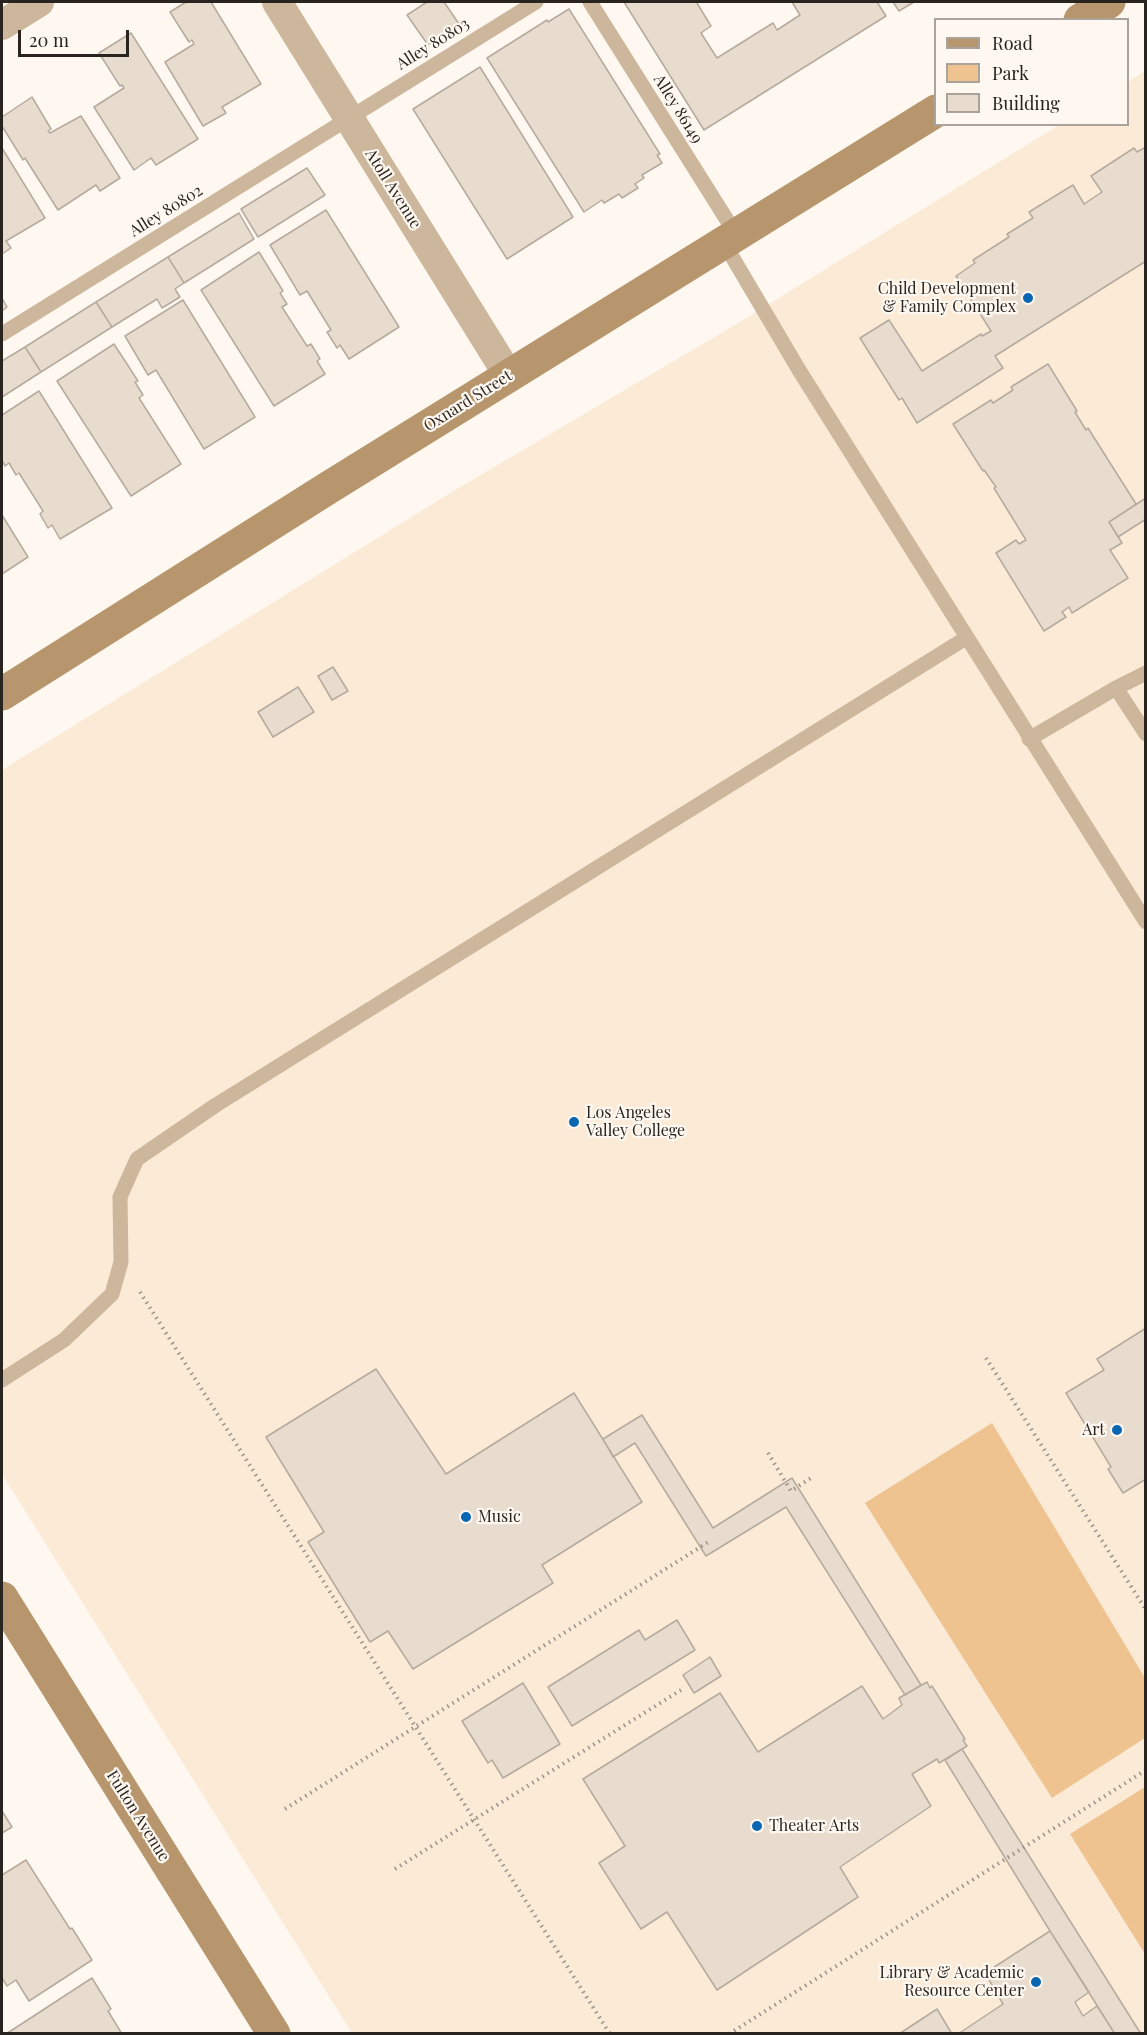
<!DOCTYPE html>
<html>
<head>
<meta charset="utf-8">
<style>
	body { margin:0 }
	#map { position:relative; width:1147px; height:2035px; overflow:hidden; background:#fff8f0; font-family:"Playfair Display",serif }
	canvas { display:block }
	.frame { position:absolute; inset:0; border:3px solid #29241f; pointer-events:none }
	.legend { position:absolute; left:934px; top:18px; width:195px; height:108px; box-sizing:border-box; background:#fff8f0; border:2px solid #a9a39c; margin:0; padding:8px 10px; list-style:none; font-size:18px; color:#29241f }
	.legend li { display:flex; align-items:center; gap:12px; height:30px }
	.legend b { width:30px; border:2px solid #a9a39c }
	.scale { position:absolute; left:18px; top:30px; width:111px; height:27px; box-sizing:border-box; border:3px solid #29241f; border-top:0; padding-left:8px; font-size:18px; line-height:21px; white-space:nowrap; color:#29241f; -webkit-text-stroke:4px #fff8f0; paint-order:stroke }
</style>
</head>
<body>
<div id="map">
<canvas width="1147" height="2035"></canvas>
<div class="frame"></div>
<ul class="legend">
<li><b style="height:8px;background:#b7966e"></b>Road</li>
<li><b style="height:16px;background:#eec390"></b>Park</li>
<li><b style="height:16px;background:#e8dcce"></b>Building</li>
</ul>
<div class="scale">20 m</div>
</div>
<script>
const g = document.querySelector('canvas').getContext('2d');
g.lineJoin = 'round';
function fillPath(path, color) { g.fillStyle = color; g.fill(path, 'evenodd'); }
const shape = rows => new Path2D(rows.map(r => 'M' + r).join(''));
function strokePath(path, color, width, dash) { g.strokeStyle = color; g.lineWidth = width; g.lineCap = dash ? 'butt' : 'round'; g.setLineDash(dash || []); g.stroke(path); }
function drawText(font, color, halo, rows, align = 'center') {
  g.font = font + ' "Playfair Display",serif'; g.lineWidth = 4.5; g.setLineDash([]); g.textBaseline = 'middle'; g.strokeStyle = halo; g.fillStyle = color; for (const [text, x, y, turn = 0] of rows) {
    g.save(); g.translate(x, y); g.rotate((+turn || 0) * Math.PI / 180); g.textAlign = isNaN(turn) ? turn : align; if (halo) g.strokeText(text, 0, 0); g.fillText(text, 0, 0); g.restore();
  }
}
fillPath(shape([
	[1145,71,1145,2033,352,2033,2,1474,2,770,452,492,740,322,1059,125,1128,124,1128,82]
]), '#fbead6');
fillPath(shape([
	[992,1423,1145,1678,1145,1738,1052,1798,865,1503],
	[1145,1787,1145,1954,1070,1834]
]), '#eec390');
const building = shape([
	[186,2,211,2,261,84,222,107,226,113,203,126,165,62,194,44,192,40,189,42,170,12,186,2],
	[427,2,444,2,459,24,428,45,407,15,427,2],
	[624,2,698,2,697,3,711,26,701,33,717,58,773,23,777,30,800,15,792,2,877,2,886,16,704,130,624,2],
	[893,2,914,2,899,11,893,2],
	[569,9,660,154,657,155,662,163,642,175,644,178,635,184,638,188,622,198,619,194,604,203,602,200,584,212,487,58,547,20,548,22,569,9],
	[131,33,198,139,156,165,151,158,134,170,94,107,124,88,122,85,120,86,99,53,131,33],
	[480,67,573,217,507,259,413,109,480,67],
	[32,97,51,129,48,131,50,133,81,116,120,178,100,191,96,185,58,210,25,158,23,160,2,126,2,117,32,97],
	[1146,147,1146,261,995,356,1003,368,917,423,902,398,899,400,860,338,889,320,922,371,981,334,982,336,991,331,956,276,975,263,973,260,1009,237,1007,234,1033,218,1029,212,1073,185,1084,204,1102,192,1091,176,1134,148,1137,152,1146,147],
	[2,148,45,218,6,241,11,248,2,254,2,148],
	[307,168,325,195,258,237,241,209,307,168],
	[326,210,399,327,349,359,340,345,337,348,327,332,331,330,307,291,300,295,270,245,326,210],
	[239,213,254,239,184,283,168,257,239,213],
	[259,252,283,291,280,293,287,304,282,307,307,346,311,344,320,359,317,361,325,374,274,406,201,290,259,252],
	[168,257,184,283,175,289,180,297,162,308,157,299,112,327,96,302,168,257],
	[2,298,7,307,2,311,2,298],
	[183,300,255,417,204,449,156,370,148,375,125,336,183,300],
	[96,302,112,327,41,372,25,347,96,302],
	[114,344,138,381,135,382,143,395,139,398,181,464,131,496,57,381,114,344],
	[25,347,41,372,2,397,2,361,25,347],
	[1048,364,1077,411,1075,412,1086,430,1088,428,1136,504,1109,522,1122,543,1110,550,1128,578,1072,613,1069,607,1062,612,1066,617,1044,631,996,553,1016,540,1019,544,1026,540,994,488,996,487,984,470,983,471,953,424,991,400,993,403,1013,390,1011,387,1048,364],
	[39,391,112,508,60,539,52,525,48,528,40,514,43,511,19,473,16,475,9,463,5,466,2,460,2,415,39,391],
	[1146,498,1146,519,1118,537,1109,522,1146,498],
	[2,515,28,557,2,574,2,515],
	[333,667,348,691,332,700,318,676,333,667],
	[298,687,314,712,273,737,258,712,298,687],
	[1146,1328,1146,1479,1123,1493,1108,1469,1111,1467,1066,1393,1104,1370,1097,1359,1146,1328],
	[376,1369,446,1474,574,1393,642,1502,542,1565,553,1583,413,1669,388,1631,370,1642,308,1542,324,1532,266,1437,376,1369],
	[642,1415,713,1528,792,1478,921,1685,905,1695,786,1507,706,1556,635,1443,613,1457,603,1439,642,1415],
	[677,1620,695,1650,572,1726,548,1687,639,1630,645,1640,677,1620],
	[710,1657,721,1676,694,1693,683,1675,710,1657],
	[927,1682,930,1688,932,1686,965,1739,963,1740,967,1746,939,1763,937,1759,912,1774,931,1806,840,1867,858,1897,717,1990,667,1912,641,1929,599,1863,625,1846,583,1779,720,1693,758,1752,862,1686,883,1719,902,1705,899,1698,927,1682],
	[523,1683,560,1744,503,1778,492,1760,488,1763,462,1721,523,1683],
	[962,1749,1141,2034,1115,2034,1050,1931,945,1760,962,1749],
	[2,1811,12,1827,2,1833,2,1811],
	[26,1860,70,1929,72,1928,92,1960,29,2001,16,1980,7,1986,2,1978,2,1875,26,1860],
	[1050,1931,1089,1992,1075,2002,1083,2016,1097,2006,1115,2034,958,2034,1003,2004,985,1973,1050,1931],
	[92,1978,111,2009,108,2011,122,2034,6,2034,92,1978],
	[937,2009,952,2034,899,2034,937,2009]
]);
fillPath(building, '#e8dcce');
strokePath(building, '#b5aa9d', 1.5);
strokePath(shape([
	[140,1292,610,2034],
	[986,1358,1146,1610],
	[768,1453,791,1491,814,1476],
	[285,1809,710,1541],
	[395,1869,681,1690],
	[729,2034,1146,1770]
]), '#99938c', 4, [1.5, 4.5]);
strokePath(shape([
	[590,2,737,236],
	[724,243,799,370,1146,922],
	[2,334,536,2],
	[1116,688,1146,734],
	[1029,739,1116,688,1146,673],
	[2,1380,64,1340,112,1294,121,1262,120,1197,137,1159,216,1105,966,638]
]), '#cdb79c', 15);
strokePath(shape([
	[277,2,509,376],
	[2,25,39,2]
]), '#cdb79c', 30);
strokePath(shape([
	[1080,20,1109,2],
	[2,694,328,488,936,111],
	[2,1598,274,2034]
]), '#b7966e', 33);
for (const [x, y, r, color] of [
	[1028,298,6,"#0866b3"],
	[574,1122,6,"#0866b3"],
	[1117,1430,6,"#0866b3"],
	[466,1517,6,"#0866b3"],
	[757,1826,6,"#0866b3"],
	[1036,1982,6,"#0866b3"]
]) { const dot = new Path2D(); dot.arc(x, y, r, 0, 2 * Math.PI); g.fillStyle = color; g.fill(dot); strokePath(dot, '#fff8f0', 2); }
drawText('16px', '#29241f', '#fff8f0', [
	["Alley 80803",433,44,-32],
	["Alley 86149",678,109,58],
	["Atoll Avenue",393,189,58],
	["Alley 80802",166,211,-32],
	["Oxnard Street",468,401,-32],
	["Fulton Avenue",138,1816,58]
]);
drawText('16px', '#29241f', '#fff8f0', [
	["Child Development",1016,289],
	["& Family Complex",1016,307],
	["Los Angeles",586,1113,"left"],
	["Valley College",586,1131,"left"],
	["Art",1105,1430],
	["Music",478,1517,"left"],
	["Theater Arts",769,1826,"left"],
	["Library & Academic",1024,1973],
	["Resource Center",1024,1991]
], 'right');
</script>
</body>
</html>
